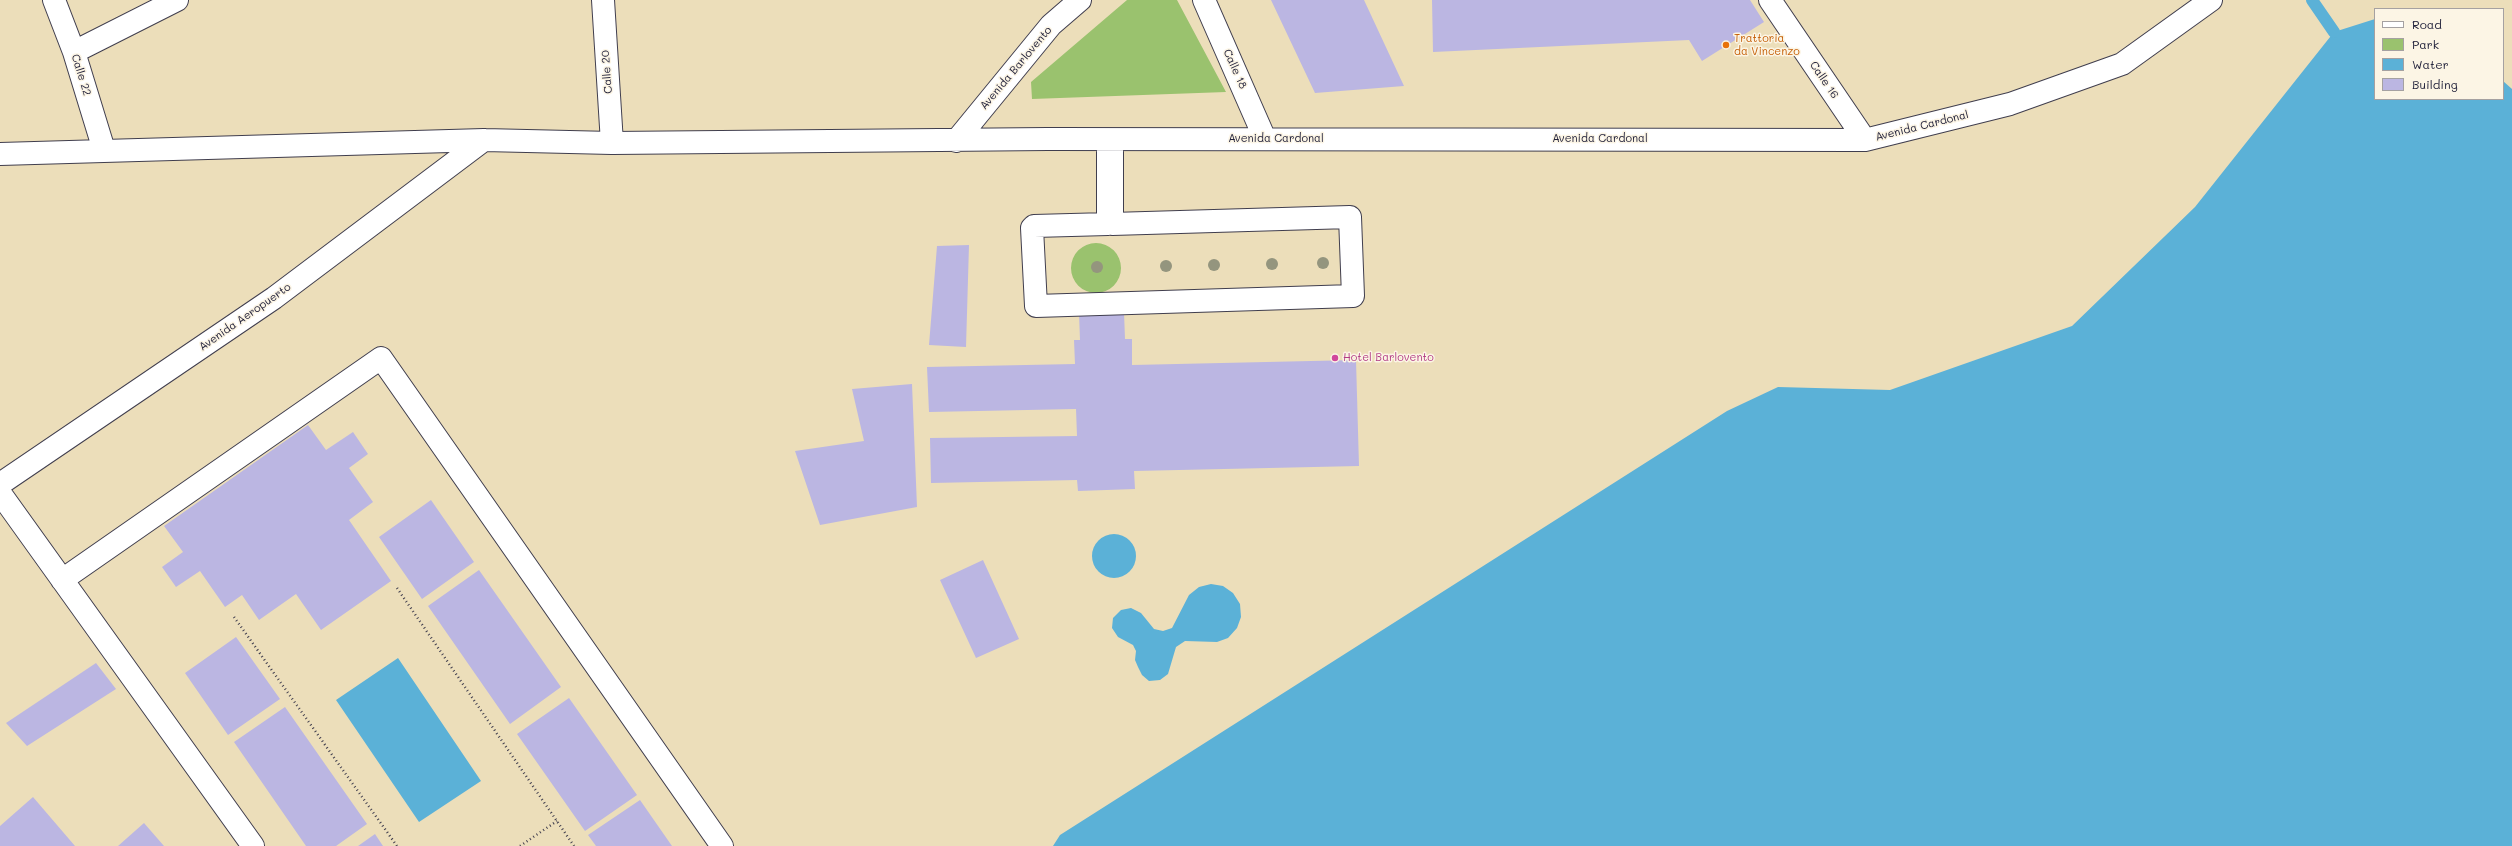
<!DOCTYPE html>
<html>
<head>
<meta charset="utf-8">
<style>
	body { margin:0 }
	#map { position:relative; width:2512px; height:846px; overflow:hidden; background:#ecdeba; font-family:Mali,sans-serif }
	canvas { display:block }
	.legend { position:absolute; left:2374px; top:8px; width:130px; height:92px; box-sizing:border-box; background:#fcf5e5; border:1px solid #a5a1a1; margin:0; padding:5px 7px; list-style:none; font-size:12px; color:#22223b }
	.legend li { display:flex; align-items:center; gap:8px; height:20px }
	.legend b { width:20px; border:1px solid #a5a1a1 }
</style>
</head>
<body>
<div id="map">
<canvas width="2512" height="846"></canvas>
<ul class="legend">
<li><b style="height:5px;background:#fff"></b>Road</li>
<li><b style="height:11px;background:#9ac26e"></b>Park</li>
<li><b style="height:11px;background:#5bb1d7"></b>Water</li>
<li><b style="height:11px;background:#bbb6e2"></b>Building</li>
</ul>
</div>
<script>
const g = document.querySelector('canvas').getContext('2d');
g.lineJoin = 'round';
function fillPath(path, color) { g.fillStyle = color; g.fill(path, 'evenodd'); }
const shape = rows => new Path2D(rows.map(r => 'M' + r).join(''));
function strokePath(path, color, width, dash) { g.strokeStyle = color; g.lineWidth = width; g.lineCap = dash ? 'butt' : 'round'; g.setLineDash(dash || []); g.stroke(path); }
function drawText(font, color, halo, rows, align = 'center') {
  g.font = font + ' Mali,sans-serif'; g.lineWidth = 3; g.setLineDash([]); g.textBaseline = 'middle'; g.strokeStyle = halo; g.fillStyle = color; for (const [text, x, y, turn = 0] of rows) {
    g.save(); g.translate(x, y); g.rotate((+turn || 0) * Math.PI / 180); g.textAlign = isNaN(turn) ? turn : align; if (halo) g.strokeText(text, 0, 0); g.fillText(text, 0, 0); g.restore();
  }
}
fillPath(shape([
	[1127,0,1177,0,1226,92,1032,99,1031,82],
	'1071 268a25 25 0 1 1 50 0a25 25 0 1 1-50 0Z'
]), '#9ac26e');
fillPath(shape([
	[2375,19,2375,99,2503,99,2503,81,2512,89,2512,846,1053,846,1060,835,1727,411,1778,387,1890,390,2072,326,2195,207,2334,32],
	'1092 556a22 22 0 1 1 44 0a22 22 0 1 1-44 0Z',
	[1211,584,1223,586,1233,593,1240,604,1241,617,1237,628,1228,638,1217,642,1185,641,1176,647,1168,674,1160,680,1149,681,1142,675,1138,667,1135,660,1136,651,1133,645,1118,637,1112,628,1113,618,1121,610,1131,608,1141,613,1154,629,1163,631,1172,628,1189,595,1199,587],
	[398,658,481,781,419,822,336,700]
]), '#5bb1d7');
strokePath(shape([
	[2312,0,2334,32]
]), '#5bb1d7', 12);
fillPath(shape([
	[1271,0,1364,0,1404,86,1315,93],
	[1432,0,1750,0,1764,22,1702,61,1689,40,1433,52],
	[969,245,966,347,929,345,937,246],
	[1124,312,1125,339,1132,339,1132,365,1356,360,1359,466,1134,471,1135,489,1078,491,1077,480,931,483,930,438,1077,436,1076,409,929,412,927,367,1075,364,1074,340,1080,340,1079,313],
	[912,384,917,507,820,525,795,451,864,441,852,389],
	[308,425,326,450,353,432,368,454,349,468,373,502,349,520,391,581,321,630,296,594,259,620,242,595,225,607,200,571,176,587,162,567,183,552,164,526],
	[431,500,474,562,422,599,379,537],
	[983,560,1019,639,976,658,940,580],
	[479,570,561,687,510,724,428,606],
	[236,637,280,699,228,735,185,673],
	[96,663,116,689,27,746,6,723],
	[569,698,637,795,585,831,517,734],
	[285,707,367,824,336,846,306,846,234,742],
	[33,797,75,846,0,846,0,826],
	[640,800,672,846,596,846,588,835],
	[144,823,164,846,118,846],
	[375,834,383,846,358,846]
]), '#bbb6e2');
const minor = shape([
	[54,0,74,52,104,150],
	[603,0,612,143],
	[1204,0,1265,139],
	[1770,0,1865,140],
	[74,52,177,0],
	[1108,140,1108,224,1034,226,1032,228,1036,306,1353,296,1350,217,1112,224,1112,140],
	[956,141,1051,25,1080,0],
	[0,154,484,140,612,143,1048,139,1865,140,2010,104,2122,64,2211,0],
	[0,484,274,298,484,140],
	[0,493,253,846],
	[62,580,381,358,722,846]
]);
strokePath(minor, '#403e4e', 24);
strokePath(shape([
	[397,588,574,846],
	[234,617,397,846],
	[520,846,557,821]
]), '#403e4e', 2.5, [1, 3]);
strokePath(minor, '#fff', 22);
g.fillStyle = '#94957e';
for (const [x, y] of [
	[1323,263],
	[1272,264],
	[1214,265],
	[1166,266],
	[1097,267]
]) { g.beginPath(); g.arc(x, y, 6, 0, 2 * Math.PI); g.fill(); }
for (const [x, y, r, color] of [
	[1726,45,4,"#e8710a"],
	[1335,358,4,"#d1479c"]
]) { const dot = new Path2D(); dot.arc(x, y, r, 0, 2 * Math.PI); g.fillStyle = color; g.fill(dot); strokePath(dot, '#fcf5e5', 1.5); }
drawText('11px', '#c56008', '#fcf5e5', [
	["Trattoria",1734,39],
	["da Vincenzo",1734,52]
], 'left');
drawText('11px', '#22223b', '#fcf5e5', [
	["Avenida Barlovento",1016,68,-50],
	["Calle 18",1235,69,66],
	["Calle 20",607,72,-94],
	["Calle 22",81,75,73],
	["Calle 16",1824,80,56],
	["Avenida Cardonal",1922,126,-14],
	["Avenida Cardonal",1276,139],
	["Avenida Cardonal",1600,139],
	["Avenida Aeropuerto",245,317,-35]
]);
drawText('11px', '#b23c85', '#fcf5e5', [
	["Hotel Barlovento",1343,358]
], 'left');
</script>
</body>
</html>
